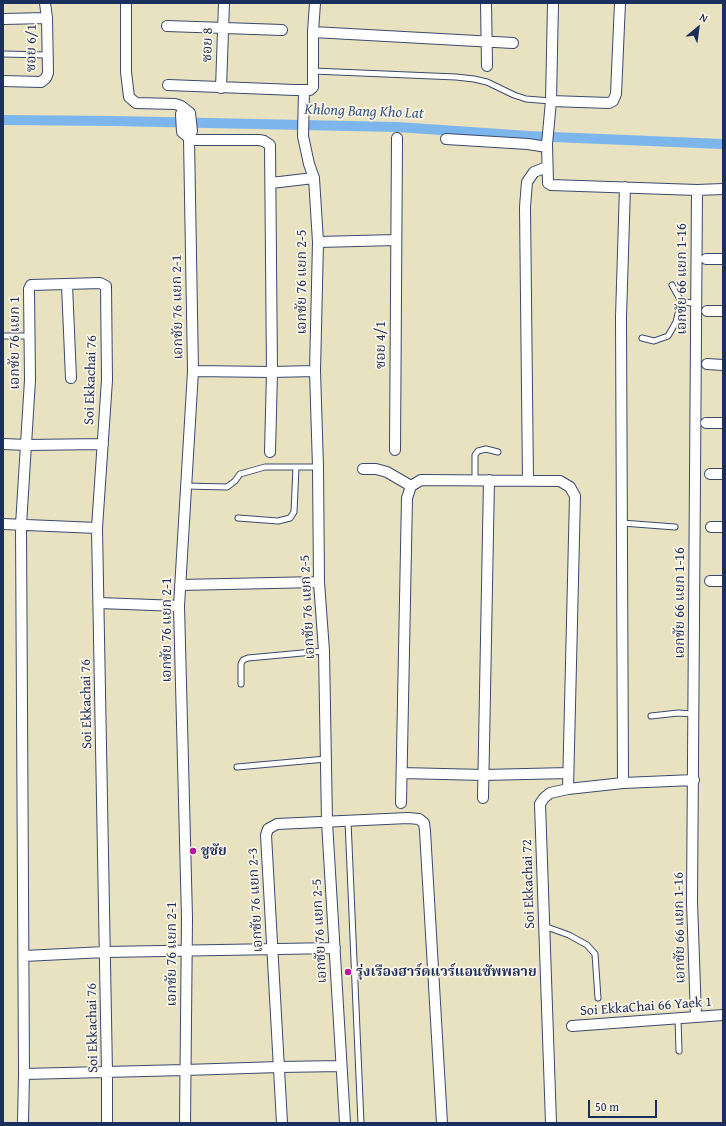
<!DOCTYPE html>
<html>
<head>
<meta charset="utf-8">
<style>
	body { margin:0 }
	#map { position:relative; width:726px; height:1126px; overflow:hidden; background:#e9e2c1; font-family:"Gentium Book Plus",serif }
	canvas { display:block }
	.frame { position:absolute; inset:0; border:4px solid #1b2f5e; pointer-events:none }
	.north { position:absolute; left:678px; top:8px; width:40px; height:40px; -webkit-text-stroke:3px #fcf5e5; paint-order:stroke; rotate:29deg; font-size:11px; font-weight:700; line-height:16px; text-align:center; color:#1b2f5e }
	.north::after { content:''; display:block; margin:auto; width:14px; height:18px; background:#1b2f5e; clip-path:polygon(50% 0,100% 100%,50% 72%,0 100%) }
	.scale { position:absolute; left:588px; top:1100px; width:69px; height:18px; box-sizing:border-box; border:2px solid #1b2f5e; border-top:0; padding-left:5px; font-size:12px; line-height:14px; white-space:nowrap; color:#1b2f5e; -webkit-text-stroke:3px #fcf5e5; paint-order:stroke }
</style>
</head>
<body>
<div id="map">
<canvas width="726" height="1126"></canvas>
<div class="frame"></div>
<div class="north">N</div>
<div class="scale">50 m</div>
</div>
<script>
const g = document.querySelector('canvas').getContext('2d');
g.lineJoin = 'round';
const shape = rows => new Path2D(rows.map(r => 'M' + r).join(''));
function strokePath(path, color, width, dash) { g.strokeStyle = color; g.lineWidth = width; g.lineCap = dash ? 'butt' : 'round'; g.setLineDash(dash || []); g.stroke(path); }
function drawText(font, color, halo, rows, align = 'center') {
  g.font = font + ' "Gentium Book Plus","Noto Serif Thai",serif'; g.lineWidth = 3.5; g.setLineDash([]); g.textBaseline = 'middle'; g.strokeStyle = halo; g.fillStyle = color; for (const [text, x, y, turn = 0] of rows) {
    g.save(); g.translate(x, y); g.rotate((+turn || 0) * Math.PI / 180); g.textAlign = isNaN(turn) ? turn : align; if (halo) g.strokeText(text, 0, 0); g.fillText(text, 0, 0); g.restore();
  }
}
strokePath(shape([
	[3,120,114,121,397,127,529,136,723,144]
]), '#7cb6ed', 10);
const service = shape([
	[3,54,47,55],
	[313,71,456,77,474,79,487,82,514,95,526,99,551,101],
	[672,285,681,301,696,304],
	[3,336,29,336],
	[642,338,654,341,668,336,676,322,681,301],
	[475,480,475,455,478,451,486,449,498,452],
	[185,486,227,487,235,481,240,474,265,467,318,467],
	[238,518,278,521,290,518,294,512,296,467],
	[622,523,675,527],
	[241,684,241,664,243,660,248,658,324,651],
	[651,716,678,713,693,714],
	[237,767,326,759],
	[348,821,361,1123],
	[544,926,569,935,587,945,595,954,598,998],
	[678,1018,679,1051]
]);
const minor = shape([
	[45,3,47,18],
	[126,3,126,72,129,97,136,103,175,104,181,106,190,113,192,131,189,138],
	[486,3,487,66],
	[553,3,551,101,547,144,548,183,551,185,697,190,723,189],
	[3,19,47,18,48,73,46,78,41,82,3,81],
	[167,26,282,30],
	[313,32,513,43],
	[168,85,295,90,310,90,313,87,313,32,315,3],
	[221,88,224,3],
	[304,91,303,136,309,164,314,178,318,242,315,371,318,467,319,582,324,651,327,822,345,1123],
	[551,101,609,103,613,101,616,94,620,3],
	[184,108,181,114,182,132,189,138],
	[446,139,528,144,547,147],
	[189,140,259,140,264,141,270,145,272,372,270,452],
	[271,183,314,178],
	[318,242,396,240],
	[706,259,723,259],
	[67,285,71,378],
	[707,311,723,311],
	[707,364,723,365],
	[193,371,272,372,315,371],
	[706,423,723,423],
	[3,444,27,445,103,444],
	[395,450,397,138],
	[363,469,376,469,387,472,411,486],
	[710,474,723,474],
	[528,481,525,207,527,182,534,172,547,167],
	[3,524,97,528],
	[711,527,723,527],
	[710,581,723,581],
	[180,585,319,582],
	[99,603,179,606],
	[402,773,484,775,568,773],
	[623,783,621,317,625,187],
	[483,798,489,480],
	[401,803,407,498,411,486,421,480,560,481,570,487,575,496,568,789],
	[24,956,105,952,335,948],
	[696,1017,692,902,697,190],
	[572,1026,723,1015],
	[24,1074,185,1070,279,1067,341,1066],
	[23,1123,24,1074,21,525,30,380,29,289,31,285,100,283,106,286,107,380,97,528,107,1072,107,1123],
	[185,1123,187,918,179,606,193,371,189,138],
	[282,1123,266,835,268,829,277,824,408,818,419,819,424,823,425,831,442,1123],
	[551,1123,540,804,544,798,550,793,568,789,623,783,694,780]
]);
strokePath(service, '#3a4a6d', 7);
strokePath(minor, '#3a4a6d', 12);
strokePath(service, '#fff', 5);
strokePath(minor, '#fff', 10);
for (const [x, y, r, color] of [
	[193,851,4,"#b5179e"],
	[348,972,4,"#b5179e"]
]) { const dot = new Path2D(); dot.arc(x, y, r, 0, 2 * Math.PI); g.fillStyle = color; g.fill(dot); strokePath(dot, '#fcf5e5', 1.5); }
drawText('14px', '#1b2f5e', '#fcf5e5', [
	["ซอย 8",208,45,-88],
	["ซอย 6/1",32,48,-89],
	["เอกชัย 66 แยก 1-16",682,279,-90],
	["เอกชัย 76 แยก 2-5",302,282,-90],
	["เอกชัย 76 แยก 2-1",178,307,-91],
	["เอกชัย 76 แยก 1",15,343,-90],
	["ซอย 4/1",381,345,-90],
	["Soi Ekkachai 76",91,380,-88],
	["เอกชัย 66 แยก 1-16",680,603,-90],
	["เอกชัย 76 แยก 2-5",308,607,-93],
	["เอกชัย 76 แยก 2-1",167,630,-90],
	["Soi Ekkachai 76",87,704,-91],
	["Soi Ekkachai 72",529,884,-92],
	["เอกชัย 76 แยก 2-3",256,900,-93],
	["เอกชัย 66 แยก 1-16",680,928,-91],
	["เอกชัย 76 แยก 2-5",320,931,-93],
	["เอกชัย 76 แยก 2-1",172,954,-90],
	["Soi EkkaChai 66 Yaek 1",646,1007,-4],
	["Soi Ekkachai 76",93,1028,-91]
]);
drawText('bold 14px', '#1b2f5e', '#fcf5e5', [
	["ชูชัย",201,851],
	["รุ่งเรืองฮาร์ดแวร์แอนซัพพลาย",356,972]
], 'left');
drawText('italic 15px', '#385889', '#fcf5e5', [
	["Khlong Bang Kho Lat",364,112,2]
]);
</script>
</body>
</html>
